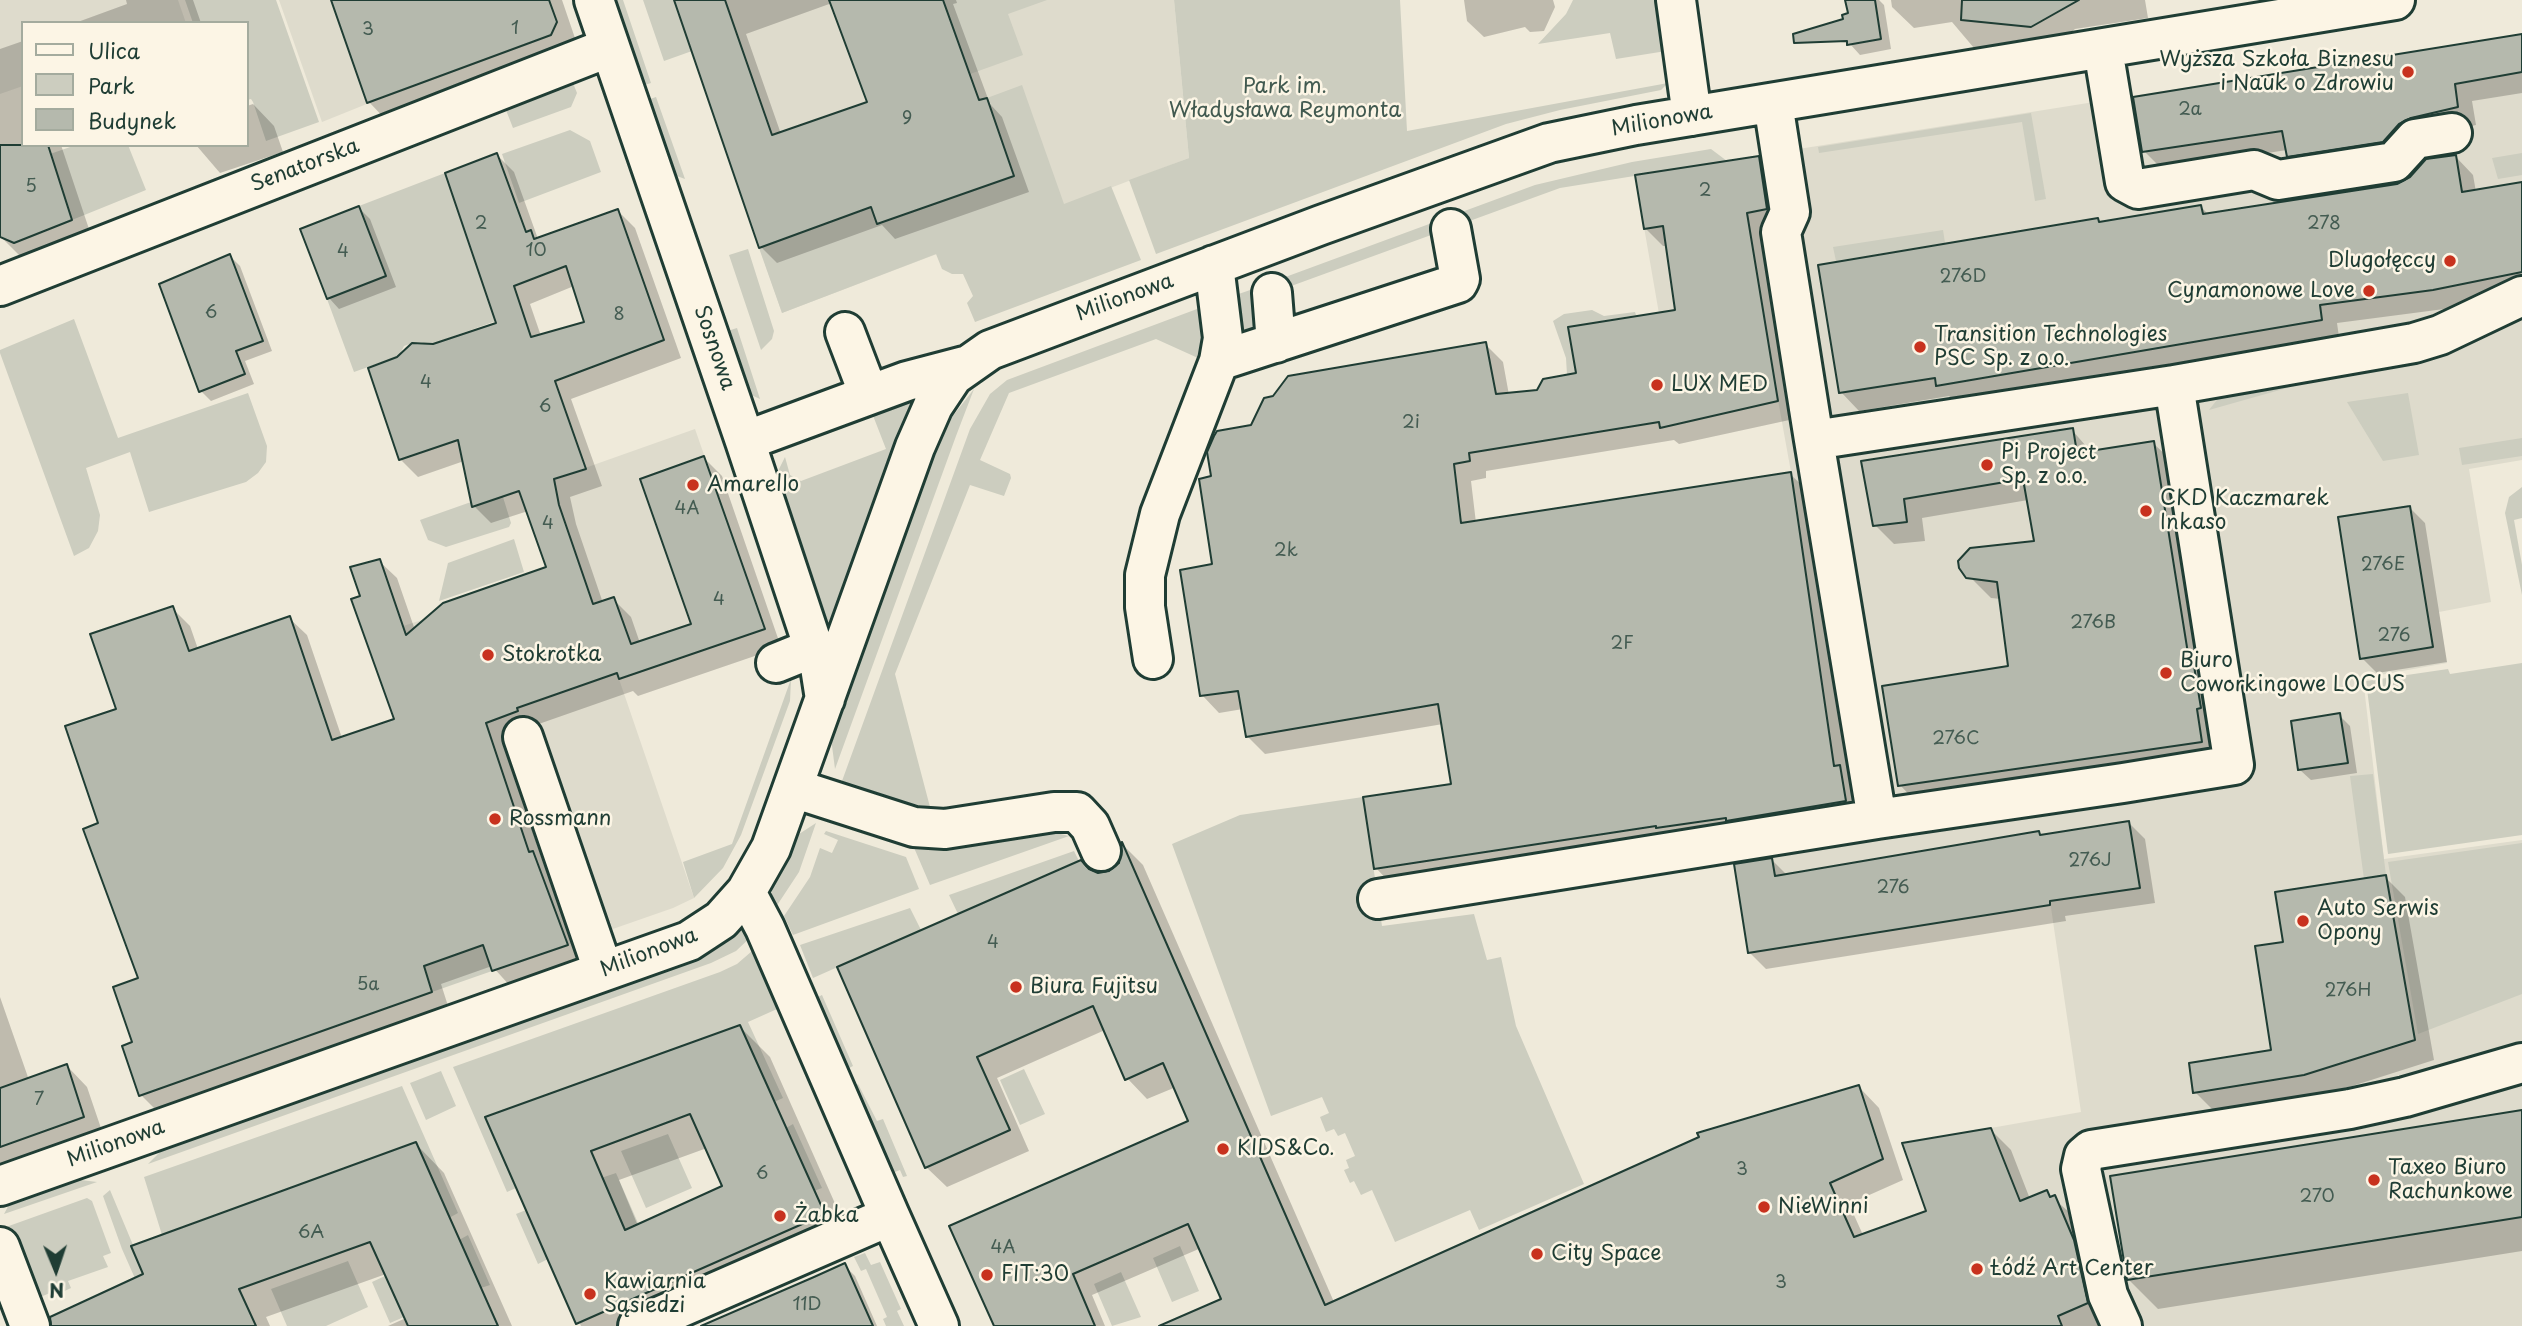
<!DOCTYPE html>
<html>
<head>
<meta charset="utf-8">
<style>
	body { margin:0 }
	#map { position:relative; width:2522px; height:1326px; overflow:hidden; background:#efeada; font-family:"Playpen Sans",sans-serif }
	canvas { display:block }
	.legend { position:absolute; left:21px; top:21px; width:228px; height:126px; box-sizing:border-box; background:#fcf5e5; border:2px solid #a4ab9e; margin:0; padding:9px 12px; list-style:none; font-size:21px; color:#1f3d34 }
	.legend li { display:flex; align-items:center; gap:14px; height:35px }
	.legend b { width:35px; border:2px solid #a4ab9e }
	.north { position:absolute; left:21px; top:1235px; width:70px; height:70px; -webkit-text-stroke:5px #fcf5e5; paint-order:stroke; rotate:178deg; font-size:19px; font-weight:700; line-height:28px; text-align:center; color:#1f3d34 }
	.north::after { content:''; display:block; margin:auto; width:24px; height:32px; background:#1f3d34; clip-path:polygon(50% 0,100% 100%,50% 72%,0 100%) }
</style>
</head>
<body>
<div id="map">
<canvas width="2522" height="1326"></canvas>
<ul class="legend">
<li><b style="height:9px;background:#fcf5e5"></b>Ulica</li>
<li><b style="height:19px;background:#cccdbf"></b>Park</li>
<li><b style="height:19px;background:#b5b9ad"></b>Budynek</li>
</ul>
<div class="north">N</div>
</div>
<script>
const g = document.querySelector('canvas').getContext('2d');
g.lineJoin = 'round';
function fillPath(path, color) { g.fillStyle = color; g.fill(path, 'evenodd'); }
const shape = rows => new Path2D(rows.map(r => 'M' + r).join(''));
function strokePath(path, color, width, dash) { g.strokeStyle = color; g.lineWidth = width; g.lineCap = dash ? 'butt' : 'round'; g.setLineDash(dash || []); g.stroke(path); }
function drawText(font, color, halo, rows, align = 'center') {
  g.font = font + ' "Playpen Sans",sans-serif'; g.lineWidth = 5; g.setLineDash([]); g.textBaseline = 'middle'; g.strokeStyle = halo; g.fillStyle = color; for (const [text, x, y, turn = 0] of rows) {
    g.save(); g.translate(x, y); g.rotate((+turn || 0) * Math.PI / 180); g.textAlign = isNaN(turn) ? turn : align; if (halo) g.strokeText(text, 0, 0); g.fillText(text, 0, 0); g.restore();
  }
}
fillPath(shape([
	[0,0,178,0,186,23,23,23,23,86,0,94],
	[279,0,383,0,414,85,322,122],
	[674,0,1174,0,1189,158,782,313],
	[2522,34,2522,460,2469,469,2491,602,2439,612,2447,663,2363,678,2384,859,2522,840,2522,1326,2062,1326,1999,1180,2010,1175,1991,1128,2081,1112,2050,901,2139,887,2129,822,2040,835,2039,831,1775,876,1770,849,1732,855,1726,818,1846,801,1840,765,1834,766,1791,472,1768,345,1667,360,1635,175],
	[695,429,765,629,619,679,694,898,673,908,521,961,403,626,425,619,443,603,576,556,551,480]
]), '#dedbcc');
fillPath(shape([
	[185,0,276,0,319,122,266,141,253,102,251,99,247,100,247,23,193,23],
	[607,0,623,0,651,83,641,86],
	[643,0,674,0,692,51,664,61],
	[943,0,1047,0,1008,14,1023,55,970,74],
	[1174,0,1400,0,1407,131,1668,83,1661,90,1560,110,1506,124,1156,254,1129,180,1189,158],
	[1573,0,1657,0,1666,51,1616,59,1610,33,1538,44,1566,14],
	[571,78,577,93,571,107,513,128,504,105],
	[1022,85,1064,204,1111,186,1141,260,975,322,967,303,973,296,963,274,952,274,942,269,936,254,782,313,759,248,871,207,878,223,1014,176,987,98],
	[656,97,685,179,666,172,641,102],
	[2031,113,2046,199,2035,201,2022,122,1819,153,1818,147],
	[570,130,590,141,601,172,519,203,502,154],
	[76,145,128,145,146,190,72,220,50,154],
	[1711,149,1727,161,1560,188,1283,289,1280,279,1535,185,1632,162],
	[2522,153,2522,175,2498,179,2492,158],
	[445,173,496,321,429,345,421,342,412,343,404,346,399,356,354,372,327,299,386,276,359,206],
	[1943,230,1945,243,1836,261,1833,247],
	[748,249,774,331,772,339,761,350,729,255],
	[1256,288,1260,330,1239,334,1230,297],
	[1205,306,1204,353,1198,358,1156,339,1009,393,980,460,1010,474,1011,478,1004,496,970,485,895,674,930,807,883,799,842,781,970,429,990,394,1007,380],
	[1592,310,1604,316,1635,312,1636,315,1568,327,1576,373,1567,375,1566,358,1553,321,1564,314],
	[74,319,118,438,248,393,267,446,266,462,258,473,246,482,149,512,130,452,86,468,100,515,98,531,89,548,74,556,0,353,0,350],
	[737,328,760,399,749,394,721,333],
	[2300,377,2301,384,2209,410,2224,391],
	[974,389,956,436,835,769,831,738,897,545,945,426],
	[2408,393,2419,455,2383,461,2347,402],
	[913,398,832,621,825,641,776,483,779,469,785,457,790,475,801,481,886,449,872,413],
	[2522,438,2522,456,2462,465,2459,448],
	[2522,487,2522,518,2514,520,2522,565,2522,595,2505,513,2509,497],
	[503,497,511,523,509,527,446,547,428,540,420,520,471,502],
	[514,539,524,572,439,601,448,563],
	[2522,663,2522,835,2388,854,2366,681,2448,669,2450,674],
	[791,679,790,701,741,835,723,868,694,898,683,862,732,844],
	[2373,774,2386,875,2364,879,2350,776],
	[1363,797,1382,926,1474,914,1487,960,1501,957,1516,1026,1584,1184,1479,1230,1470,1210,1395,1242,1372,1190,1361,1195,1354,1181,1350,1183,1344,1170,1349,1168,1346,1160,1355,1156,1345,1133,1338,1136,1334,1129,1326,1132,1320,1117,1329,1113,1322,1097,1271,1116,1172,844,1240,815],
	[816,823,799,872,772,913,772,888,796,836],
	[826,831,906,857,919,889,793,935,784,916,810,877,820,848,832,853,838,840,824,834],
	[1048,831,1069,836,930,885,912,843],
	[2522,843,2522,994,2418,1034,2388,862],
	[1074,851,1079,861,958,914,949,895],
	[910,908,921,930,813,978,800,945],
	[741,927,754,934,736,951,711,963,148,1164,166,1146,729,936],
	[483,945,492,971,432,992,424,966],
	[759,945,786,1005,748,1022,783,1098,774,1102,740,1025,485,1118,516,1188,507,1192,453,1067,720,972,737,964],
	[822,995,853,1066,841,1072,810,1001],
	[1024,1069,1045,1114,1020,1125,1000,1080],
	[441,1071,456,1106,426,1120,410,1083],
	[858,1084,877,1121,883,1119,907,1176,903,1177,900,1170,887,1175,849,1089],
	[402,1086,458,1213,449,1218,416,1142,162,1235,144,1177],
	[793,1124,822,1188,814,1191,786,1128],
	[668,1134,692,1188,646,1208,621,1151],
	[616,1173,638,1223,624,1230,601,1178],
	[73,1179,97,1182,4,1214,11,1201],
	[110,1190,133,1245,131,1246,166,1326,156,1326,122,1249,103,1196],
	[87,1198,92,1201,111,1253,103,1256,108,1267,68,1281,71,1288,52,1297,50,1293,33,1300,6,1227],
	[526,1210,548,1259,538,1264,516,1214],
	[468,1235,490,1285,481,1288,459,1240],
	[1180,1246,1199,1291,1172,1302,1153,1258],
	[865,1253,871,1265,880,1262,901,1309,897,1311,904,1326,886,1326,883,1319,887,1317,866,1269,861,1271,854,1257],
	[348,1261,368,1307,326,1326,287,1326,271,1289],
	[1121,1272,1141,1317,1112,1326,1094,1284],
	[385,1276,404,1317,390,1323,372,1282]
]), '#cccdbf');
fillPath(shape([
	[126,0,193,0,201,23,75,23,127,4],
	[333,0,562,0,577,44,390,124,369,102],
	[676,0,956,0,957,3,953,4,990,104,1002,117,1029,192,895,239,882,225,777,263,761,247],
	[832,3,869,103,781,134,746,34],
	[1464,0,1553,0,1555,7,1544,31,1530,32,1525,27,1484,37,1467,21],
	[1847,0,1879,0,1884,5,1891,49,1860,55,1850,44],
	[1891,0,2145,0,2148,18,2075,29,2053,47,2045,47,2030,38,1974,48,1952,22,1914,28,1892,7],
	[2522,35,2522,93,2472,101,2476,125,2429,135,2306,174,2288,156,2287,150,2162,169,2144,151],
	[23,41,23,145,61,145,93,241,22,258,0,236,0,49],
	[253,104,274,126,283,152,220,173,196,145,247,145,247,106],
	[497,155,514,172,538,239,618,211,635,228,681,358,571,399,602,486,570,497,576,524,603,603,613,599,631,617,640,643,693,625,704,458,722,476,781,647,638,696,633,691,533,726,534,729,502,741,544,865,550,870,585,962,511,987,492,966,441,984,449,1009,159,1113,141,1095,124,1047,135,1043,140,979,100,824,118,710,172,608,190,626,198,649,289,618,307,635,342,738,396,720,362,597,379,561,397,578,415,630,548,568,528,511,491,523,474,506,464,461,418,477,401,460,370,369,498,324],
	[574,286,586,324,541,336,530,304],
	[2455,156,2473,175,2476,192,2522,184,2522,293,2452,308,2337,323,2339,337,1956,403,1949,396,1859,411,1841,392,2097,220,2100,223,2201,207,2209,215,2398,185],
	[1759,158,1776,176,1794,419,1679,444,1674,440,1486,471,1486,478,1471,481,1476,523,1790,474,1808,491,1850,777,1857,784,1863,819,1393,886,1376,868,1453,786,1443,724,1265,754,1247,736,1243,709,1219,713,1202,695,1214,565,1213,477,1253,427,1485,344,1503,362,1509,395,1539,392,1578,374,1677,311,1668,246,1663,246,1646,229],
	[359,208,370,219,396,287,339,309,329,298],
	[230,256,240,266,272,351,245,361,254,384,211,401,201,391],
	[2072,430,2092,453,2153,443,2173,462,2221,761,1919,805,1900,785,2010,667,2001,599,1991,598,1961,568,1960,561,1966,552,2036,542,2028,500,1922,518,1925,541,1894,544,1875,525,1863,463],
	[2410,508,2425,523,2447,662,2377,673,2362,658],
	[2339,715,2350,726,2357,773,2311,780,2300,770],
	[2129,823,2145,839,2155,903,2065,916,2066,921,1766,969,1749,952,1772,860,1787,875,2039,833,2042,836],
	[1124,846,1143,865,1334,1302,1859,1087,1879,1108,1903,1180,1849,1204,1863,1235,1928,1212,1990,1129,2011,1150,2030,1199,2047,1193,2076,1218,2102,1326,1164,1326,1224,1300,1201,1248,1092,1295,1105,1326,995,1326,1191,1121,1176,1087,1147,1099,1127,1078,1105,1030,997,1078,1029,1151,947,1187,926,1167,840,968,1090,871,1110,873,1121,864],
	[2385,877,2405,897,2434,1060,2324,1095,2215,1112,2195,1092,2273,1051,2285,943],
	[0,997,29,1080,67,1066,87,1087,104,1137,0,1174],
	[740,1027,770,1057,853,1244,666,1326,581,1326,487,1118],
	[707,1148,724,1187,638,1226,619,1180],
	[2522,1112,2522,1251,2158,1309,2129,1280],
	[416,1144,444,1173,512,1326,388,1326,406,1318,386,1274,266,1317,270,1326,67,1326,145,1274],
	[844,1265,855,1276,877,1326,705,1326]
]), '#0003');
const building = shape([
	[331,0,549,0,557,22,551,35,367,103,331,0],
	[674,0,725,0,772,135,867,102,829,0,943,0,979,100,987,98,1014,176,877,224,871,207,759,248,674,0],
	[1845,0,1875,0,1881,39,1847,45,1847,41,1794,43,1793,34,1843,19,1842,15,1848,13,1845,0],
	[1962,0,2079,0,2031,27,1961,20,1962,0],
	[2522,34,2522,72,2455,84,2458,107,2411,118,2399,124,2383,142,2287,157,2282,131,2142,152,2133,97,2522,34],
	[0,145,48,145,72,220,14,243,0,237,0,145],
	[497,153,526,232,531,230,534,239,618,209,664,340,555,381,586,469,554,479,559,505,593,604,614,597,631,644,691,624,640,479,704,456,765,629,619,679,617,673,517,708,518,711,486,723,529,852,533,851,568,945,492,971,483,945,424,966,432,992,139,1096,122,1046,132,1042,113,987,138,978,83,829,98,823,65,726,116,709,90,634,173,606,189,651,290,616,332,740,394,719,351,599,360,596,350,567,380,559,406,635,443,603,546,567,519,491,472,507,458,440,399,460,368,368,397,357,412,343,433,344,496,323,445,173,497,153],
	[566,266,584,322,531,337,514,286,566,266],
	[2456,155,2462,192,2522,182,2522,272,2433,290,2320,305,2322,320,1936,386,1935,378,1839,393,1818,265,2098,218,2099,222,2201,205,2203,214,2397,184,2410,177,2426,159,2456,155],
	[1759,156,1767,209,1747,213,1778,401,1660,428,1659,422,1469,453,1470,461,1454,464,1461,523,1791,472,1834,766,1840,765,1846,801,1726,821,1726,818,1656,828,1656,826,1374,869,1363,797,1451,784,1438,704,1246,737,1238,691,1200,696,1180,570,1212,564,1199,479,1211,476,1207,452,1214,436,1217,431,1251,425,1264,398,1273,396,1288,376,1486,342,1496,394,1537,390,1543,379,1576,373,1568,327,1675,310,1663,226,1644,229,1635,175,1759,156],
	[359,206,386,276,327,299,300,229,359,206],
	[230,254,263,341,236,351,245,374,199,392,159,284,230,254],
	[2073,428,2077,453,2154,441,2190,666,2194,666,2201,708,2197,709,2202,742,1898,786,1882,686,2008,666,1997,582,1966,578,1959,568,1958,561,1970,548,2034,541,2023,479,1904,499,1907,522,1873,526,1861,461,2073,428],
	[2410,506,2433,647,2360,659,2338,517,2410,506],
	[2340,713,2348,763,2298,770,2291,721,2340,713],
	[2129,821,2140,888,2050,901,2050,905,1748,953,1734,864,1772,858,1775,876,2039,831,2040,835,2129,821],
	[1122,842,1325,1305,1699,1137,1697,1133,1859,1085,1883,1159,1830,1183,1854,1237,1926,1211,1902,1143,1991,1128,2020,1201,2047,1190,2050,1197,2055,1195,2074,1240,2088,1303,2058,1316,2062,1326,1159,1326,1221,1299,1188,1224,1073,1274,1095,1326,994,1326,949,1226,1188,1121,1163,1063,1125,1080,1093,1006,977,1057,1010,1130,925,1168,837,967,1081,860,1089,869,1098,873,1109,871,1119,863,1122,842],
	[2386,875,2415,1040,2304,1075,2193,1093,2189,1063,2271,1050,2255,946,2283,942,2275,892,2386,875],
	[740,1025,825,1214,576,1324,485,1117,740,1025],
	[690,1114,722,1186,625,1230,591,1151,690,1114],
	[67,1064,84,1117,0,1147,0,1088,67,1064],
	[2522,1110,2522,1217,2127,1280,2110,1176,2522,1110],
	[416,1142,498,1326,408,1326,370,1242,239,1289,256,1326,51,1326,50,1317,143,1274,131,1246,416,1142],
	[845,1263,873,1326,701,1326,814,1277,845,1263]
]);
fillPath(building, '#b5b9ad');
strokePath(building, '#1f3d34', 2);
const minor = shape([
	[594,0,745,441,820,667,825,699],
	[1676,0,1692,116],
	[2103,49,2125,182,2138,189,2254,170,2278,180,2394,162,2415,139,2452,133],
	[1773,103,1790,212,1781,232,1814,440,2174,385,2414,343,2440,335,2522,296],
	[0,286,610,47],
	[1272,293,1276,343],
	[845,332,869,395],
	[1219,361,1458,283,1460,279,1451,229],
	[1814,440,1877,819,2123,783,2234,765,2174,385],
	[745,441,907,381,964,366],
	[1153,659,1145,607,1145,575,1160,514,1219,361,1223,338,1214,265],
	[776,663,813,648],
	[523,737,603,970],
	[793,788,914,827,945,829,1054,812,1077,812,1090,826,1101,851],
	[1378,899,1877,819],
	[0,1186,689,941,721,920,746,892,771,848,915,447,933,406,953,376,990,350,1321,225,1549,143,1636,125,2395,0],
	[890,1216,939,1326],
	[0,1247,30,1326],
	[638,1326,890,1216,765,928,746,892],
	[2122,1326,2108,1295,2081,1169,2084,1156,2091,1150,2350,1109,2405,1097,2522,1063]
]);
strokePath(minor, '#1f3d34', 44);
strokePath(minor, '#fcf5e5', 38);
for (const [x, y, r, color] of [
	[2408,72,7,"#c8321e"],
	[2450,261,7,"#c8321e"],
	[2369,291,7,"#c8321e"],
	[1920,347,7,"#c8321e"],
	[1657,385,7,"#c8321e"],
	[1987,465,7,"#c8321e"],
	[693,485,7,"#c8321e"],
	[2146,511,7,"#c8321e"],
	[488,655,7,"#c8321e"],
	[2166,673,7,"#c8321e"],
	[495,819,7,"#c8321e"],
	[2303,921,7,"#c8321e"],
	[1016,987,7,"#c8321e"],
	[1223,1149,7,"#c8321e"],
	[2374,1180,7,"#c8321e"],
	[1764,1207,7,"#c8321e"],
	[780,1216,7,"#c8321e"],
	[1537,1254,7,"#c8321e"],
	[1977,1269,7,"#c8321e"],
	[987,1275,7,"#c8321e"],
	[590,1294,7,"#c8321e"]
]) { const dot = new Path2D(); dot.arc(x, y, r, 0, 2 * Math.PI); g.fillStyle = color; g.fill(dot); strokePath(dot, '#fcf5e5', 2.5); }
drawText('18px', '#445c52', null, [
	["1",515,29],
	["3",368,30],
	["2a",2190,110],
	["9",907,119],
	["5",31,187],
	["2",1705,191],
	["2",481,224],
	["278",2324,224],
	["10",536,251],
	["4",343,252],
	["276D",1963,277],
	["6",211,313],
	["8",619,315],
	["4",426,383],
	["6",545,407],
	["2i",1411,423],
	["4A",687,509],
	["4",548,524],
	["2k",1286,551],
	["276E",2383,565],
	["4",719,600],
	["276B",2093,623],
	["276",2394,636],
	["2F",1622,644],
	["276C",1956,739],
	["276J",2090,861],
	["276",1893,888],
	["4",993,943],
	["5a",368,985],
	["276H",2348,991],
	["7",39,1100],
	["3",1742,1170],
	["6",762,1174],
	["270",2317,1197],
	["6A",311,1233],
	["4A",1003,1248],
	["3",1781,1283],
	["11D",807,1305]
]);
drawText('21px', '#1f3d34', '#fcf5e5', [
	["Wyższa Szkoła Biznesu",2394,60,"right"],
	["i Nauk o Zdrowiu",2394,84,"right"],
	["Dlugołęccy",2436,261,"right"],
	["Cynamonowe Love",2355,291,"right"],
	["Transition Technologies",1934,335],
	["PSC Sp. z o.o.",1934,359],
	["LUX MED",1671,385],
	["Pi Project",2001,453],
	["Sp. z o.o.",2001,477],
	["Amarello",707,485],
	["CKD Kaczmarek",2160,499],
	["Inkaso",2160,523],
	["Stokrotka",502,655],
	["Biuro",2180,661],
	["Coworkingowe LOCUS",2180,685],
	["Rossmann",509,819],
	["Auto Serwis",2317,909],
	["Opony",2317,933],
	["Biura Fujitsu",1030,987],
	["KIDS&Co.",1237,1149],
	["Taxeo Biuro",2388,1168],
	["Rachunkowe",2388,1192],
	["NieWinni",1778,1207],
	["Żabka",794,1216],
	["City Space",1551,1254],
	["Łódź Art Center",1991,1269],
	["FIT:30",1001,1275],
	["Kawiarnia",604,1282],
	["Sąsiedzi",604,1306]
], 'left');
drawText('21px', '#425a50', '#fcf5e5', [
	["Park im.",1285,87],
	["Władysława Reymonta",1285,111]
]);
drawText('21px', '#1f3d34', '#fcf5e5', [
	["Milionowa",1662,121,-10],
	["Senatorska",305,166,-21],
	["Milionowa",1125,298,-20],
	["Sosnowa",714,348,71],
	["Milionowa",649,953,-21],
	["Milionowa",116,1144,-20]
]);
</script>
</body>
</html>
